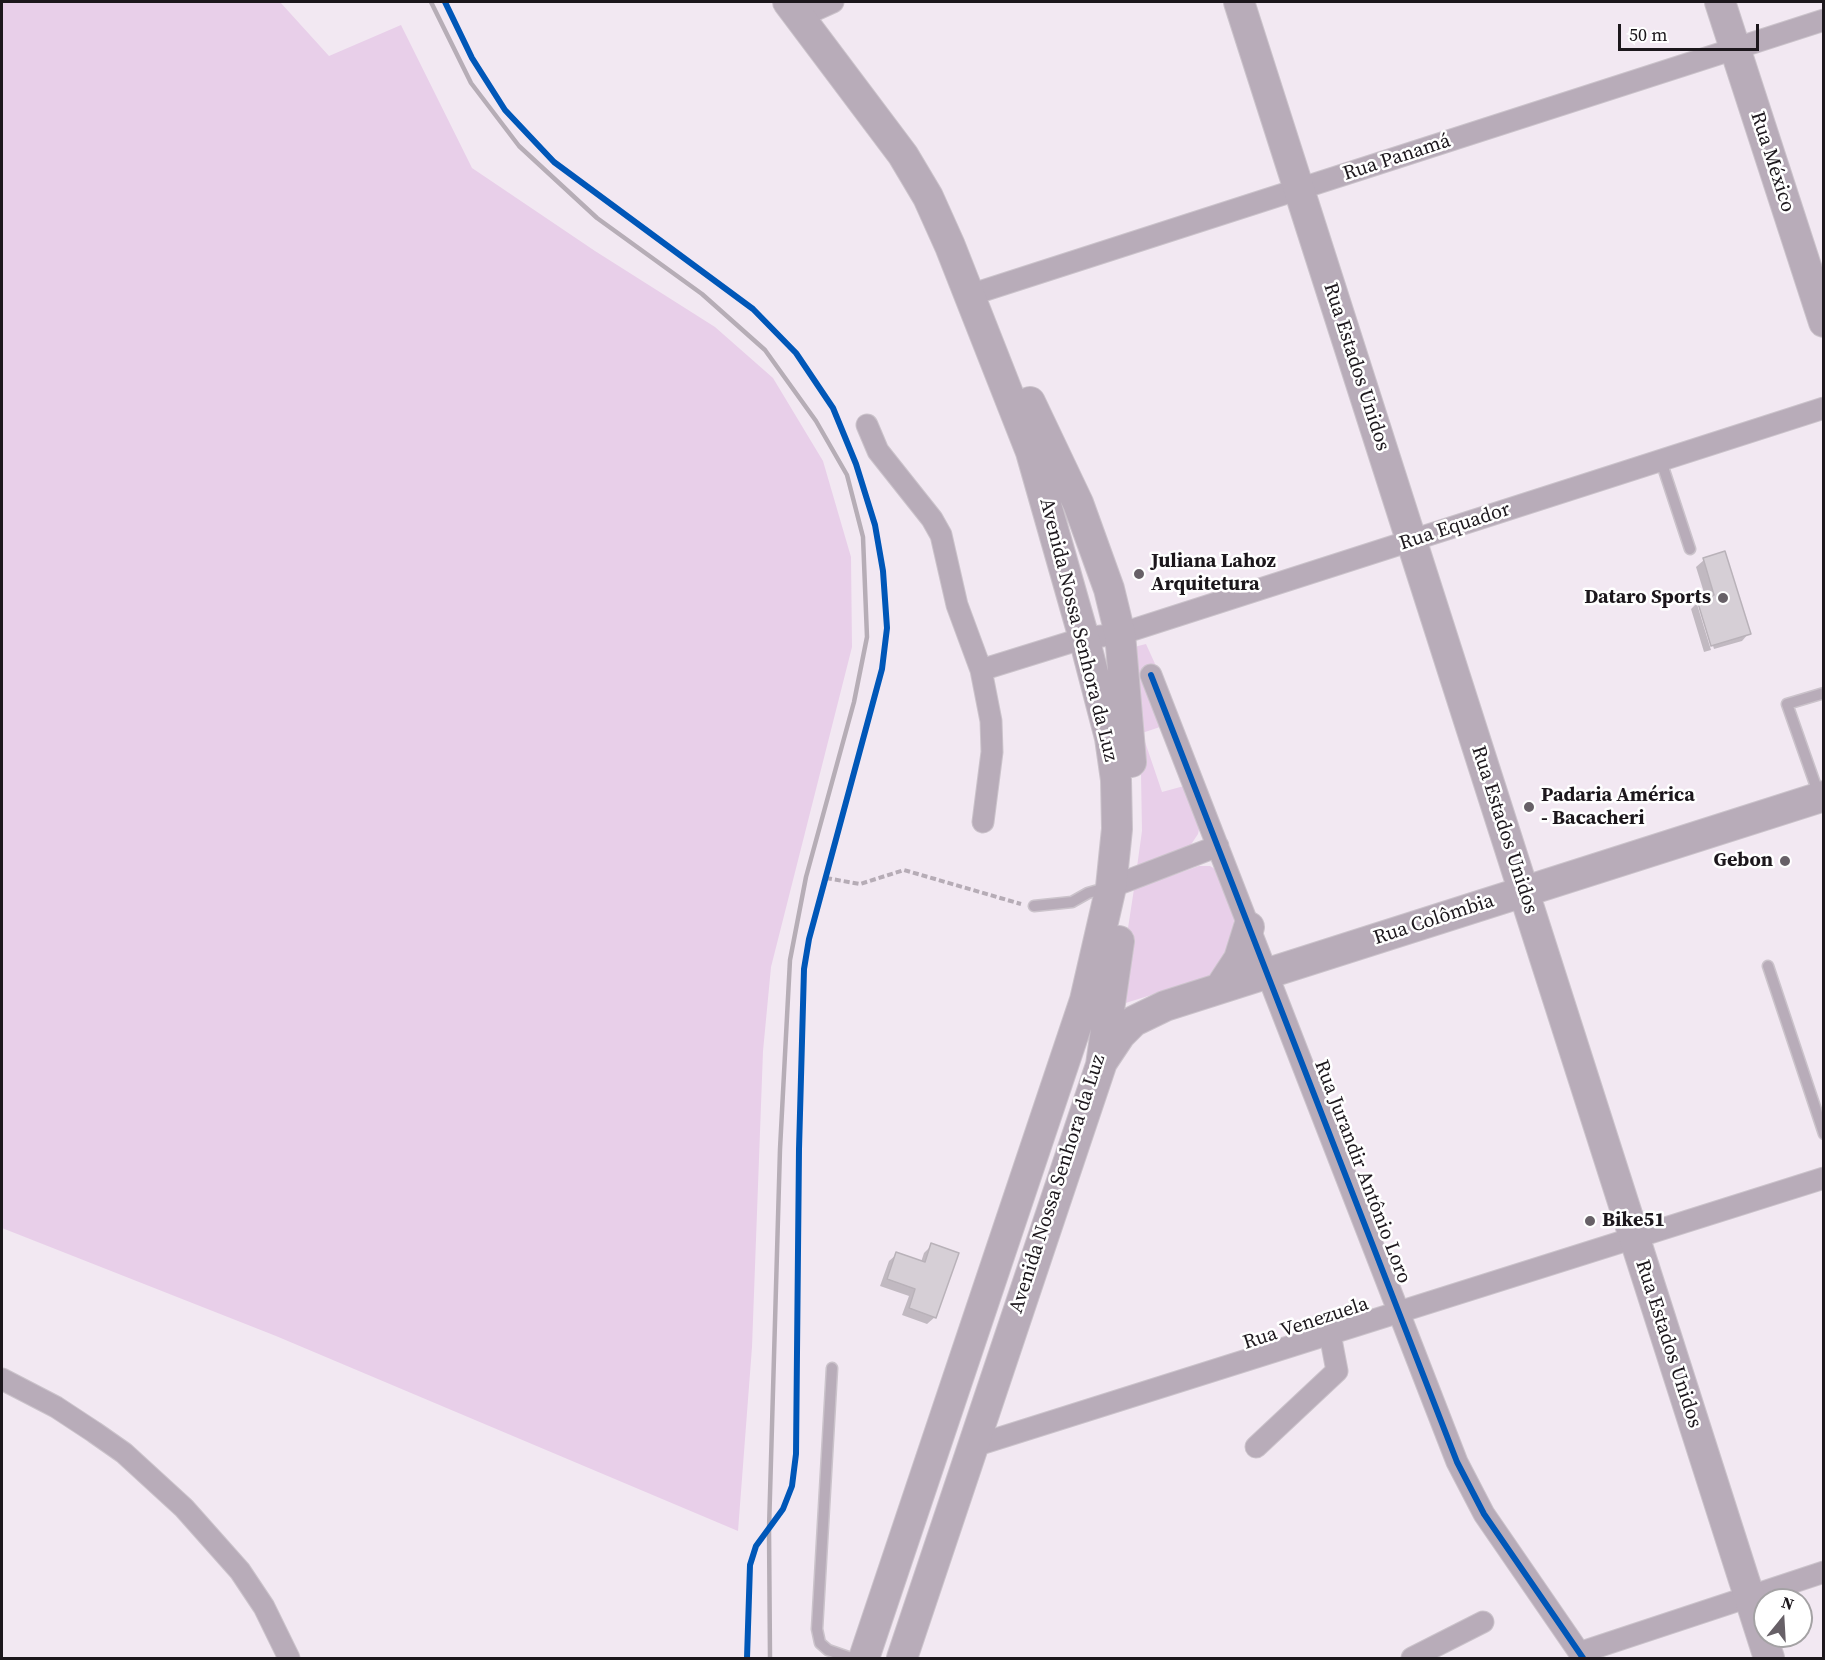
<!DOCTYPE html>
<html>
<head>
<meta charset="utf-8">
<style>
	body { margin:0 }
	#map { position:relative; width:1825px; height:1660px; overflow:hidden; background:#f2e8f2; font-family:"Source Serif 4",serif }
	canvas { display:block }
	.frame { position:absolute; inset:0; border:3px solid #1c171c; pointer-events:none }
	.north { position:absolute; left:1753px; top:1588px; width:60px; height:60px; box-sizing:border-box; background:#fff; border:2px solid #a4a2a4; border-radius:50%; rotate:18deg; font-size:16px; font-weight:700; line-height:24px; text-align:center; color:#1c171c }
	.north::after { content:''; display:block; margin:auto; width:21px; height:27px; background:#676067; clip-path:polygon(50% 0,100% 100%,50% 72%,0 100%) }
	.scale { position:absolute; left:1618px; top:24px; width:141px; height:27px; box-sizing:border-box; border:3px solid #1c171c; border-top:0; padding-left:8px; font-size:18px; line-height:21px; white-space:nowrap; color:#1c171c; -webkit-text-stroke:4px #fff; paint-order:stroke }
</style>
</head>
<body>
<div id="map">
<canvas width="1825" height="1660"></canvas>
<div class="frame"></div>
<div class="north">N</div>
<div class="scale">50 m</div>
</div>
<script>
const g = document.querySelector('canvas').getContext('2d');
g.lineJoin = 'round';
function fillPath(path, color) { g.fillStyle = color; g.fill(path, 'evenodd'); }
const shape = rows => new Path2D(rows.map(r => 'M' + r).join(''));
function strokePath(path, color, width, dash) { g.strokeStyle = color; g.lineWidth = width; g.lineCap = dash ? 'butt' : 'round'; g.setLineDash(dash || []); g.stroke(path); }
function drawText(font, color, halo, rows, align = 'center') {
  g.font = font + ' "Source Serif 4",serif'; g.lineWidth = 5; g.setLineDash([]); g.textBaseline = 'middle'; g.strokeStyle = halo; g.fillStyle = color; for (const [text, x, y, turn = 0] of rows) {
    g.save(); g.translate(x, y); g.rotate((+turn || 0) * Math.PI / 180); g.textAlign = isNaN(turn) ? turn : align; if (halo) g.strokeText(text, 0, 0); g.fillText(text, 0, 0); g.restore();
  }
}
fillPath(shape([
	[2,2,280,2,329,56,401,25,472,168,595,251,715,327,773,378,823,461,851,557,852,647,771,967,763,1051,752,1347,738,1531,276,1336,2,1228],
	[1146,644,1156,666,1142,671,1163,726,1142,733,1162,792,1184,786,1200,825,1198,834,1188,849,1137,867,1142,831,1141,774,1130,648],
	[1199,866,1210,866,1220,872,1237,916,1234,947,1212,976,1116,1006,1134,889]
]), '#e8cfe9');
fillPath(shape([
	[1704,560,1749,633,1742,641,1714,649,1700,604,1697,604,1711,650,1704,652,1691,609,1698,602,1706,599,1696,567],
	[932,1245,935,1317,927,1324,902,1315,909,1296,880,1286,889,1261,897,1254,921,1262,924,1253]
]), '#0003');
const building = shape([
	[1725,551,1751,634,1711,646,1697,600,1714,595,1703,558,1725,551],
	[931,1243,959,1253,936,1318,909,1308,915,1289,887,1279,896,1252,925,1262,931,1243]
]);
fillPath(building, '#d6cfd6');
strokePath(building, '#b9b2b9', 1.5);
const lane = shape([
	[1661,461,1690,549],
	[1819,795,1787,704,1824,693],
	[1034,906,1072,902,1088,893,1109,887],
	[1768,966,1824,1134],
	[832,1368,817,1629,820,1643,828,1650,851,1658]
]);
const street = shape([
	[800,17,833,2],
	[970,295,1824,20],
	[867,425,878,451,932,519,941,535,957,605,981,670,991,721,992,752,983,822],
	[981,670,1084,638,1120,634,1824,408],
	[1151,675,1457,1462,1484,1514,1583,1658],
	[1111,887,1218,846],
	[2,1379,56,1407,94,1432,124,1453,184,1508,240,1571,264,1607,289,1658],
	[971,1447,1824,1178],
	[1256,1447,1337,1371,1330,1334],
	[1579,1653,1824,1572],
	[1412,1658,1483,1622]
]);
const secondary = shape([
	[788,2,903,155,928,197,950,246,1031,452,1084,638,1110,738,1116,780,1117,829,1111,887,1085,1000,864,1658],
	[1239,2,1769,1658],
	[1720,2,1824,322],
	[1030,402,1078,503,1109,589,1120,634,1131,762],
	[1220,988,1239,959,1249,927],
	[1102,1062,1120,1035,1134,1021,1165,1006,1824,796],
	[902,1658,1101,1065,1119,941]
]);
strokePath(lane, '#cbc3cb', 13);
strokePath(street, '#cbc3cb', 23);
strokePath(secondary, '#cbc3cb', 32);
strokePath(shape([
	[826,878,860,884,904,870,1021,904]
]), '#b6acb6', 4, [6, 3]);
strokePath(lane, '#b8acb9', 10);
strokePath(street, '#b8acb9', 21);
strokePath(secondary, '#b8acb9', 30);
strokePath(shape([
	[431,2,471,83,519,146,597,218,702,294,765,350,816,421,847,475,863,537,867,637,854,702,806,877,790,960,780,1149,769,1529,770,1658]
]), '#b6adb6', 4.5);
strokePath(shape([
	[445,2,472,58,505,110,554,162,753,309,796,353,833,408,856,464,875,525,883,571,887,628,882,669,809,939,804,969,799,1149,796,1454,792,1486,783,1509,756,1546,750,1565,747,1658],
	[1151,675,1457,1462,1484,1514,1583,1658]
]), '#0057b8', 6);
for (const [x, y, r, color] of [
	[1139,574,6,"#676067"],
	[1723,598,6,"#676067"],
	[1529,807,6,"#676067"],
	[1785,861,6,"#676067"],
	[1590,1221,6,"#676067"]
]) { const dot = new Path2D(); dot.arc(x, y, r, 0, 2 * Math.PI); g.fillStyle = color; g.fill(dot); strokePath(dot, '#fff', 2); }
drawText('20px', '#1c171c', '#fff', [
	["Rua Panamá",1397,158,-18],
	["Rua México",1772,162,72],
	["Rua Estados Unidos",1356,367,72],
	["Rua Equador",1455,527,-18],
	["Avenida Nossa Senhora da Luz",1078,630,76],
	["Rua Estados Unidos",1504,830,72],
	["Rua Colômbia",1434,920,-18],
	["Rua Jurandir Antônio Loro",1362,1172,69],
	["Avenida Nossa Senhora da Luz",1058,1184,-72],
	["Rua Venezuela",1306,1324,-18],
	["Rua Estados Unidos",1668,1344,72]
]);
drawText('bold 20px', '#1c171c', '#fff', [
	["Juliana Lahoz",1151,562],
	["Arquitetura",1151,585],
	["Dataro Sports",1711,598,"right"],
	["Padaria América",1541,796],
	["- Bacacheri",1541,819],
	["Gebon",1773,861,"right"],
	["Bike51",1602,1221]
], 'left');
</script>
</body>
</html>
